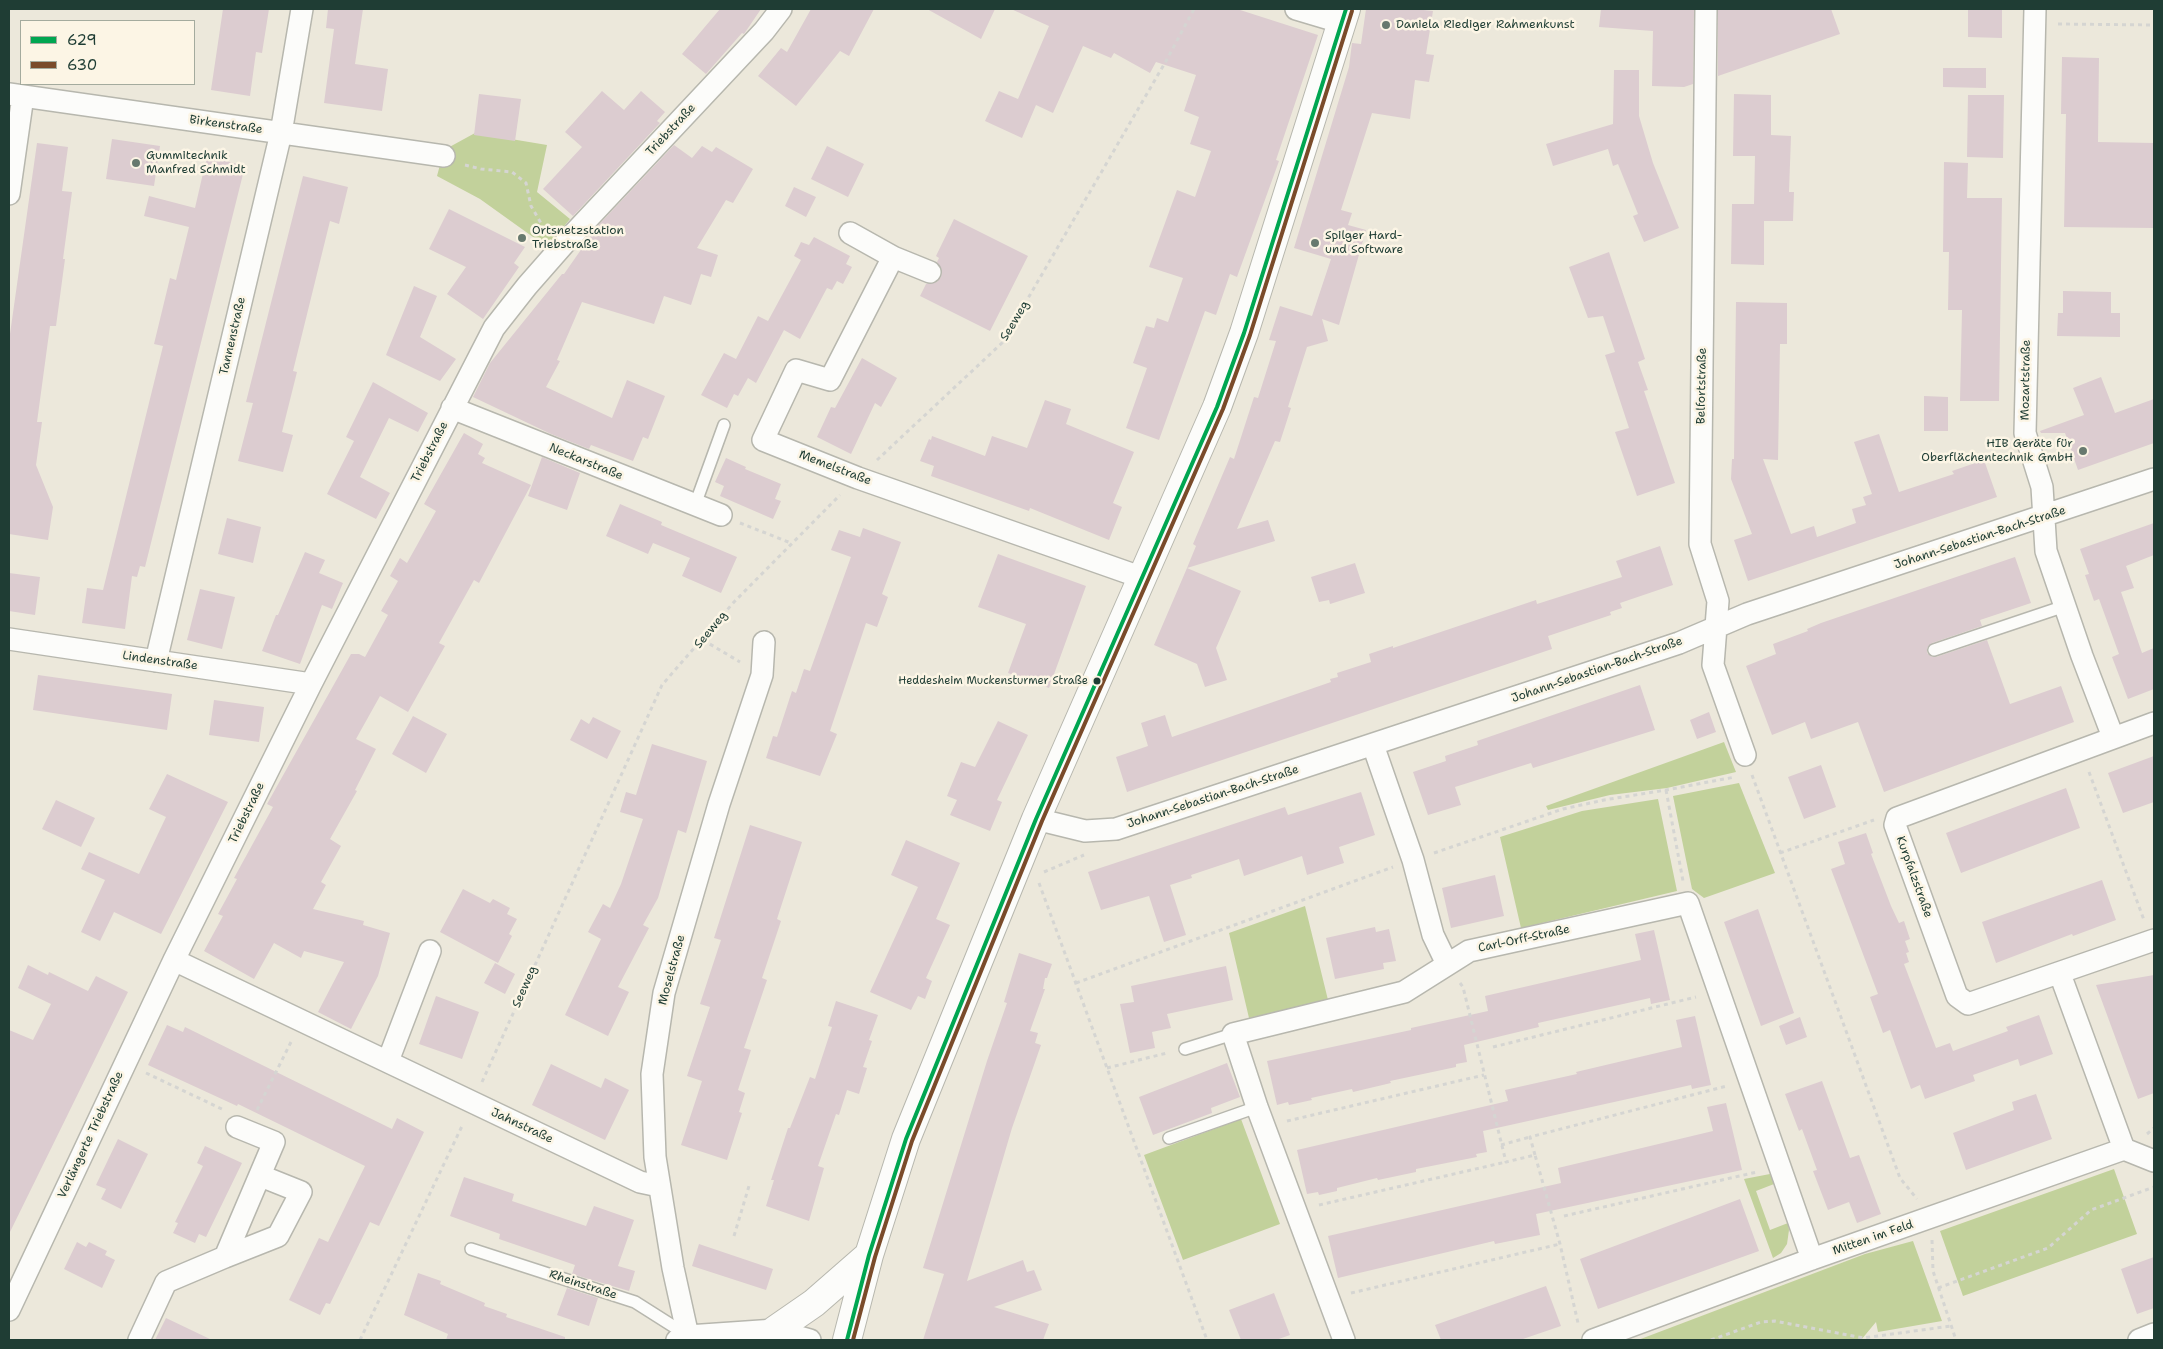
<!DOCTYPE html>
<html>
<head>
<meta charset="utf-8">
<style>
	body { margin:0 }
	#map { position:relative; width:2163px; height:1349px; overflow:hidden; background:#ece8db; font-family:"Shantell Sans",sans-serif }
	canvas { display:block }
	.frame { position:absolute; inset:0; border:10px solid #1f3d34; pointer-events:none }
	.legend { position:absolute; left:20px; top:20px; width:175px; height:65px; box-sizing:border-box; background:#fcf5e5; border:1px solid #a4ab9e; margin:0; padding:6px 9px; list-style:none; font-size:15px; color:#1f3d34 }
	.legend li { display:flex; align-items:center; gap:10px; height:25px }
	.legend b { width:25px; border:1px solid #a4ab9e }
</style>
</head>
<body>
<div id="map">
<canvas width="2163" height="1349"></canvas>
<div class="frame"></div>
<ul class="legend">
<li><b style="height:6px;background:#00a651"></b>629</li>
<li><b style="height:6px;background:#7a4b2a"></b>630</li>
</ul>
</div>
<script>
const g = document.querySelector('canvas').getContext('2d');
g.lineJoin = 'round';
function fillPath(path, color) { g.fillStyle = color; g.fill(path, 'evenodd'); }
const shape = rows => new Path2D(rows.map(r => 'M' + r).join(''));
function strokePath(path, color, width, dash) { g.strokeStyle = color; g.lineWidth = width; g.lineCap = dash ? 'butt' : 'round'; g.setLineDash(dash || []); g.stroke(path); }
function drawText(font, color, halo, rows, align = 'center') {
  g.font = font + ' "Shantell Sans",sans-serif'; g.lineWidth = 5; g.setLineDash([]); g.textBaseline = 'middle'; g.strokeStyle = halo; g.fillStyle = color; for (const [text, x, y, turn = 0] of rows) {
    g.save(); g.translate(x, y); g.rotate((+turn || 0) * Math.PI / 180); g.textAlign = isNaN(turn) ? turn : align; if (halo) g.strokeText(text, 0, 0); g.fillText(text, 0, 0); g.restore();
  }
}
fillPath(shape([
	[475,133,547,145,537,192,570,219,547,247,480,199,437,176,444,150],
	[1724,742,1736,772,1667,788,1610,795,1548,810,1546,806],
	[1739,783,1775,873,1704,898,1692,889,1673,796],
	[1658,799,1677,891,1521,928,1500,837,1582,811],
	[1305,906,1328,1000,1249,1018,1229,933],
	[1241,1119,1280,1224,1183,1260,1144,1155],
	[2114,1169,2137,1234,1963,1296,1940,1231],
	[1770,1174,1774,1184,1756,1191,1770,1230,1788,1223,1789,1230,1787,1244,1781,1253,1773,1258,1744,1179],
	[1913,1241,1942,1321,1878,1332,1876,1322,1861,1340,1638,1340,1865,1254]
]), '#c2d19b');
fillPath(shape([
	[223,9,269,9,262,53,256,52,250,96,211,90],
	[328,9,363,9,355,64,388,69,382,111,324,103,334,29,326,28],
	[720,9,761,9,744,34,742,33,706,74,682,54],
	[811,9,874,9,849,56,840,51,796,106,758,76,781,48,787,52],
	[927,9,995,9,981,39],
	[1011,9,1237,9,1318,35,1276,160,1279,161,1237,277,1230,274,1216,315,1205,311,1159,440,1126,428,1147,368,1133,363,1146,326,1154,328,1157,318,1168,322,1183,278,1149,267,1177,190,1195,197,1211,151,1190,144,1199,117,1184,111,1196,75,1156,62,1150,73,1114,53,1111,58,1083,46,1053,113,1036,105,1022,138,985,121,999,91,1018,99,1049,26],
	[1366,9,1414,9,1433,11,1426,54,1434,55,1429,82,1415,80,1410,119,1372,113,1341,210,1352,213,1348,225,1366,230,1339,325,1322,319,1328,341,1307,347,1288,407,1291,408,1280,442,1275,441,1237,529,1268,520,1275,541,1187,568,1196,546,1193,544,1230,457,1234,459,1254,397,1258,398,1276,341,1269,340,1280,306,1312,316,1331,259,1294,248,1349,67,1352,43,1361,44],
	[1601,9,1694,9,1693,84,1684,87,1652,86,1653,31,1599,27],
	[1718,9,1831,9,1840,34,1718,76],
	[1968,9,2002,9,2002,38,1968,37],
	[2062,57,2099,58,2098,142,2154,143,2154,228,2064,227,2066,114,2061,114],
	[1943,68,1986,68,1986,88,1943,87],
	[1614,70,1639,70,1639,116,1653,163,1679,228,1644,242,1633,216,1638,214,1618,164,1613,166,1608,149,1553,166,1546,144,1613,124],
	[602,91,624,110,641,91,665,112,657,121,660,123,573,216,543,189,582,147,565,132],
	[479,94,521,99,515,141,474,135],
	[1734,94,1771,95,1771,135,1791,136,1789,192,1794,192,1793,221,1764,221,1764,265,1731,264,1732,204,1754,204,1755,156,1733,156],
	[1968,95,2004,95,2003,158,1967,157],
	[112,139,160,146,154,186,106,179],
	[37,143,68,147,62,191,72,192,63,259,65,259,56,326,50,326,37,422,42,422,36,465,53,507,48,540,9,534,9,341],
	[674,145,692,158,702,146,712,152,716,147,753,169,733,203,726,200,697,248,718,255,711,277,701,274,691,305,664,296,654,324,582,302,557,360,560,361,546,387,612,418,627,380,665,396,648,439,643,437,633,461,591,445,589,449,551,434,473,397,490,363,562,274,564,274,592,234,591,233],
	[827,146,864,164,848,197,811,179],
	[207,156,245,166,145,567,140,566,137,577,132,576,125,629,82,623,87,588,103,590,163,346,154,344,170,278,176,280,189,227,144,216,149,196,195,208],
	[1944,162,1968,163,1967,198,2002,198,1999,401,1960,401,1962,310,1948,310,1949,252,1943,252],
	[303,176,348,187,339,224,330,221,293,371,297,372,282,432,293,435,283,472,238,461,253,403,246,402],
	[794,187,816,197,806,217,785,206],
	[449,209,525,247,514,263,519,267,483,319,447,294,466,267,429,249],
	[954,219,1028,256,990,331,920,296,926,284,937,282,941,277,942,270,937,262,939,258,936,256],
	[814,237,850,256,846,264,852,267,843,284,837,281,832,290,827,288,800,339,784,330,756,383,748,378,738,396,734,394,727,408,701,395,724,353,736,359,758,316,768,321,801,260,794,256,801,242,809,245],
	[1609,252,1645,359,1638,362,1648,390,1644,391,1675,483,1637,496,1615,432,1629,428,1605,355,1615,352,1603,316,1588,318,1569,267],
	[414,286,437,296,420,337,456,359,440,381,386,355],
	[2063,291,2111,292,2111,313,2120,313,2120,337,2057,336,2058,313,2063,313],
	[1736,302,1787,303,1787,344,1780,344,1778,460,1763,459,1791,534,1814,526,1817,537,1856,523,1852,509,1866,505,1863,497,1872,494,1854,442,1879,434,1899,492,1954,474,1952,471,1984,460,1997,497,1748,581,1734,540,1752,534,1731,479,1732,459,1734,459],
	[862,358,897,378,881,407,875,403,851,454,817,437,831,407,835,408],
	[2101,377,2115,413,2154,399,2154,443,2078,470,2065,433,2041,433,2040,431,2084,415,2073,388],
	[373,382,428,413,418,432,389,418,360,477,390,493,376,519,327,494,354,441,346,437],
	[1924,396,1948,397,1948,431,1924,431],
	[1045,400,1071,409,1066,424,1134,452,1113,503,1122,507,1109,540,1030,508,1029,511,931,476,934,466,920,461,929,439,931,440,932,436,985,456,992,436,1027,448],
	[464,433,483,444,478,454,485,458,482,463,531,485,479,583,474,580,439,643,445,646,408,712,380,696,356,739,376,749,355,790,357,791,330,839,341,846,321,882,326,885,313,909,364,921,363,925,390,933,378,976,351,1029,318,1012,344,962,304,951,301,958,274,943,254,979,204,951,223,916,218,914,237,879,234,878,273,807,267,804,351,654,359,654,365,657,388,615,381,611,398,581,390,576,400,558,407,563,436,511,424,504],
	[542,457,580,473,567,510,528,496],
	[726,458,746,467,745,469,781,484,775,499,781,501,773,519,720,496,724,486,715,482],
	[620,504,662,522,661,525,737,557,721,593,682,576,690,558,653,543,648,554,606,536],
	[227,518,261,527,253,563,218,554],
	[2154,523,2154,555,2126,566,2134,588,2121,592,2142,653,2154,648,2154,689,2128,699,2112,657,2119,654,2099,599,2094,601,2085,575,2089,574,2080,549],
	[863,528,901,542,882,594,888,597,877,627,866,623,830,731,837,734,820,776,766,758,773,736,777,737,792,691,796,693,804,669,810,671,851,557,831,550,839,530,860,537],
	[1660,546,1673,585,1620,603,1622,608,1610,612,1611,615,1548,636,1552,649,1127,792,1116,757,1148,746,1141,723,1165,715,1172,737,1331,682,1330,679,1338,677,1337,673,1371,662,1369,654,1393,646,1393,648,1536,600,1537,604,1622,577,1616,561],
	[305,552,325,560,319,573,343,583,332,609,322,605,300,664,262,651,276,615,278,615],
	[998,554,1086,586,1049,688,1008,673,1026,624,978,607],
	[2015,557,2031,603,1980,620,1982,626,1932,643,1927,648,1927,653,1932,657,1936,657,1987,640,2010,704,2061,686,2074,722,1884,792,1858,722,1811,739,1805,722,1772,735,1746,666,1776,654,1773,644,1808,631,1807,629,1821,623],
	[1355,563,1365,593,1330,604,1329,600,1319,602,1311,577],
	[1187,568,1241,591,1216,648,1227,680,1205,687,1197,664,1154,645],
	[9,573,40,577,35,615,9,611],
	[200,589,235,597,222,649,187,640],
	[38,675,172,694,167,730,33,710],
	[1640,685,1655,730,1533,768,1531,763,1455,787,1461,805,1428,815,1413,772,1446,761,1445,756,1478,745,1477,741],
	[214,700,264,707,259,742,209,735],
	[1709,712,1716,732,1697,739,1690,720],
	[413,716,447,734,426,773,392,754],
	[593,717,621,731,607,759,570,740,581,719,589,724],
	[998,721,1028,735,997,800,1002,802,990,831,950,815,957,800,947,796,961,762,975,767],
	[652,744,707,761,686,833,678,830,658,898,643,925,649,928,618,987,629,992,608,1036,565,1015,601,939,588,932,603,904,610,908,621,884,643,819,620,812,626,792,636,795],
	[2154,756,2154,802,2123,813,2108,773],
	[1821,765,1836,807,1804,819,1788,777],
	[167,774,228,802,161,934,114,912,100,941,81,932,105,880,81,869,89,852,139,874,166,817,149,809],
	[2066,788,2080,828,1961,873,1946,833],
	[1361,792,1375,835,1339,847,1344,863,1307,875,1302,856,1244,876,1239,859,1191,875,1192,878,1170,885,1186,935,1164,942,1149,896,1101,910,1088,872,1285,807,1288,815],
	[56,800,95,818,81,847,42,829],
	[750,825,802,842,777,919,781,921,762,978,767,980,744,1048,751,1050,738,1090,745,1093,739,1112,742,1113,727,1160,681,1145,702,1081,687,1076,710,1007,700,1004,721,940,714,938],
	[1866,833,1873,853,1871,854,1891,906,1899,923,1904,921,1910,939,1905,941,1909,952,1906,953,1909,962,1904,964,1936,1048,1950,1043,1953,1051,2008,1031,2006,1027,2039,1015,2053,1054,2020,1066,2018,1059,1973,1075,1975,1081,1925,1099,1920,1085,1911,1089,1890,1030,1883,1033,1870,997,1878,994,1831,869,1845,864,1838,842],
	[906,840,960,863,936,919,950,925,926,978,932,981,925,999,918,996,911,1010,870,992,918,887,891,875],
	[1495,875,1504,916,1451,928,1442,888],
	[2102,880,2116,920,2073,936,2072,934,1996,963,1982,922],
	[463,889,490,903,493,899,510,908,507,914,517,919,509,934,512,936,498,963,440,932],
	[1758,909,1794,1013,1761,1026,1724,922],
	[1375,927,1376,932,1389,929,1396,961,1383,963,1384,969,1335,979,1326,938],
	[1654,930,1670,1000,1651,1004,1650,998,1538,1023,1539,1027,1464,1045,1467,1062,1456,1064,1456,1067,1390,1081,1391,1083,1353,1092,1352,1089,1311,1098,1312,1100,1289,1105,1288,1102,1277,1105,1267,1061,1411,1030,1411,1028,1488,1011,1485,996,1641,960,1635,934],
	[1019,953,1052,964,1047,978,1045,978,1043,989,1045,989,1030,1031,1038,1033,1035,1043,1041,1045,1012,1128,967,1281,1023,1260,1027,1272,1034,1270,1042,1290,994,1307,1049,1324,1043,1340,923,1340,944,1274,923,1268,987,1061,1007,1003,1004,1002],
	[495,963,515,974,505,994,484,983],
	[28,965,48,975,49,972,88,991,96,976,128,992,9,1234,9,1030,33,1040,51,1004,18,988],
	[1226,966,1233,1000,1167,1014,1171,1028,1152,1032,1155,1048,1130,1053,1120,1004,1134,1002,1131,986],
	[2154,975,2154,1093,2138,1099,2096,985],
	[436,996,479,1012,462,1059,419,1044],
	[836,1001,878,1015,869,1040,872,1041,863,1067,867,1068,859,1094,847,1090,839,1115,836,1114,818,1166,824,1168,809,1221,766,1206,774,1180,771,1180,788,1128,790,1128,810,1077,815,1079,832,1027,828,1026],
	[1695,1016,1711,1085,1692,1089,1691,1085,1483,1131,1487,1152,1476,1154,1477,1157,1416,1169,1416,1172,1378,1180,1377,1178,1337,1188,1337,1191,1319,1195,1318,1192,1307,1194,1297,1150,1508,1101,1505,1090,1577,1074,1576,1072,1682,1047,1676,1020],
	[1800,1017,1807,1037,1786,1045,1779,1026],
	[167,1025,183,1032,185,1027,392,1129,397,1118,424,1132,379,1226,370,1222,330,1304,326,1303,320,1315,289,1300,319,1238,328,1242,365,1166,238,1104,237,1106,148,1065],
	[1227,1063,1240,1097,1211,1108,1212,1113,1153,1135,1139,1097],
	[551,1064,601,1088,605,1078,629,1090,605,1140,532,1105],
	[1822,1081,1850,1158,1859,1155,1881,1214,1857,1223,1849,1202,1828,1210,1813,1171,1817,1170,1802,1129,1799,1131,1785,1094],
	[2036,1094,2052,1139,1966,1170,1953,1133,2014,1110,2012,1102],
	[1726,1103,1742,1170,1536,1214,1540,1235,1495,1244,1494,1241,1338,1278,1328,1236,1561,1183,1558,1168,1713,1131,1707,1107],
	[118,1139,148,1154,121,1209,101,1199,106,1189,96,1185],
	[205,1146,242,1163,206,1237,199,1234,195,1243,173,1233,178,1223,175,1222,203,1166,197,1163],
	[464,1177,514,1194,512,1201,586,1226,594,1206,634,1220,618,1266,635,1271,629,1291,572,1274,575,1265,499,1239,500,1234,450,1216],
	[1740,1199,1759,1251,1598,1309,1580,1259],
	[77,1242,86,1247,89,1242,107,1251,105,1255,115,1260,102,1288,64,1269],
	[699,1244,773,1269,766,1290,692,1266],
	[2154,1257,2154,1308,2137,1314,2121,1269],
	[418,1273,441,1281,440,1284,485,1303,484,1306,507,1314,506,1317,565,1337,565,1340,446,1340,448,1334,404,1315],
	[1546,1286,1561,1326,1520,1340,1441,1340,1435,1325],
	[567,1288,598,1298,589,1326,557,1315],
	[1274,1293,1290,1335,1276,1340,1241,1340,1229,1310],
	[166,1318,212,1340,155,1340]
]), '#dcccd0');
const service = shape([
	[695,505,724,425],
	[1934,650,2065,606],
	[1185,1049,1233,1034],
	[1169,1138,1257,1107],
	[471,1249,635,1302,687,1335]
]);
const minor = shape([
	[1296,9,1343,23],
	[1706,9,1700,544,1718,601,1713,665,1745,755],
	[2035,9,2025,433,2042,487,2046,551,2082,656,2113,737],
	[9,94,444,156],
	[9,194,23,96],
	[850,233,893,257,930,272],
	[893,257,830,380,796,370,763,440,858,478,1143,578],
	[452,408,721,515],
	[9,639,311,684],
	[156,661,281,133,302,9],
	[2154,723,1897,818,1895,825,1957,996,1968,1004,2154,940],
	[1373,745,1413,860,1433,935,1447,964],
	[1036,819,1085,831,1116,829,1646,654,1679,643,1747,614,2154,479],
	[174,960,640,1182,659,1186],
	[2060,974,2124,1149],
	[388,1061,430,951],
	[225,1257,278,1236,301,1192,261,1176],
	[9,1310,174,960,311,684,494,328,527,286,563,245,764,31,781,9],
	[688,1336,673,1268,655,1157,652,1074,664,993,719,804,762,675,764,642],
	[139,1340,166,1282,225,1257,274,1142,237,1127],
	[677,1340,688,1336,775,1330,810,1340],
	[1344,1340,1257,1107,1233,1034,1404,992,1469,951,1688,903,1812,1259],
	[1593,1340,1812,1259,2124,1149,2154,1161],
	[2139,1340,2154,1334]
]);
const secondary = shape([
	[775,1330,814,1303,869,1255],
	[847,1340,869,1255,906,1139,1036,819,1217,407,1244,333,1346,9]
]);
strokePath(service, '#b7b7ae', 14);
strokePath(minor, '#b7b7ae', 24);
strokePath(secondary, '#b7b7ae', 30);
strokePath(shape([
	[2058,24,2154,25],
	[465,165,481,169,512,172,526,183,531,206,545,230],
	[877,460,1002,343,1166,61,1194,9],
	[740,523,791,543],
	[703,640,740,662],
	[2089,772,2144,920],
	[1752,775,1900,1178,1917,1199],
	[1666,790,1683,881],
	[1434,853,1563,809,1604,800,1666,790,1735,777],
	[1780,853,1874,820],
	[1044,872,1084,855],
	[1039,883,1207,1340],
	[1076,983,1393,867],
	[1460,983,1463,987,1506,1162,1535,1155,1560,1244,1578,1323],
	[1493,1047,1696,997],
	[1107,1068,1167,1053],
	[146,1073,224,1110],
	[482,1082,662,685,734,602,840,495],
	[257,1110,291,1042],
	[1287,1121,1484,1075],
	[2147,1134,2154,1128],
	[1501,1145,1530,1137],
	[1535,1155,1530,1137,1727,1086],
	[1319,1205,1506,1162],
	[1564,1216,1757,1172],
	[734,1236,749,1186],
	[1932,1240,1933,1271,1956,1340],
	[1938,1288,2048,1248,2091,1210,2154,1187],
	[1351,1293,1560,1244],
	[360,1340,463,1124],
	[1711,1340,1761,1322,1775,1321,1863,1338,1951,1326]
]), '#d5d5d2', 3, [4, 4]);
strokePath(service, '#fcfcfa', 11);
strokePath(minor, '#fcfcfa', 21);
strokePath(secondary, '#fcfcfa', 28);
strokePath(shape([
	[847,1340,869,1255,906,1139,1036,819,1217,407,1244,333,1346,9]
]), '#00a651', 4);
strokePath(shape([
	[853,1340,875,1257,912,1141,1042,821,1223,409,1250,335,1352,11]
]), '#7a4b2a', 4);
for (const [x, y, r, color] of [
	[1386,25,5,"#67796e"],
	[136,163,5,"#67796e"],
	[522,238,5,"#67796e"],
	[1315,243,5,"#67796e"],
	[2083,451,5,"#67796e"],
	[1097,681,4.5,"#1f3d34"]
]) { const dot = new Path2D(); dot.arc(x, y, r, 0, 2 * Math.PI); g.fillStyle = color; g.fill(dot); strokePath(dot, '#fcf5e5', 2); }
drawText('11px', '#1f3d34', '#fcf5e5', [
	["Heddesheim Muckensturmer Straße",1088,681]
], 'right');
drawText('12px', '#1f3d34', '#fcf5e5', [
	["Daniela Riediger Rahmenkunst",1396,25],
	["Gummitechnik",146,156],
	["Manfred Schmidt",146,170],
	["Ortsnetzstation",532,231],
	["Triebstraße",532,245],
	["Spilger Hard-",1325,236],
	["und Software",1325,250],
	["HIB Geräte für",2073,444,"right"],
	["Oberflächentechnik GmbH",2073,458,"right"]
], 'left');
drawText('12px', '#1f3d34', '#fcf5e5', [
	["Birkenstraße",226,125,8],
	["Triebstraße",671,130,-47],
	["Seeweg",1015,321,-59],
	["Tannenstraße",233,336,-77],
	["Mozartstraße",2026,380,-89],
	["Belfortstraße",1702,386,-89],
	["Triebstraße",430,452,-63],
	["Neckarstraße",586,462,22],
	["Memelstraße",835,468,21],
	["Johann-Sebastian-Bach-Straße",1980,538,-18],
	["Seeweg",711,630,-50],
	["Lindenstraße",160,661,8],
	["Johann-Sebastian-Bach-Straße",1597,670,-19],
	["Johann-Sebastian-Bach-Straße",1213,797,-18],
	["Triebstraße",247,813,-64],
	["Kurpfalzstraße",1914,877,70],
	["Carl-Orff-Straße",1524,939,-12],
	["Moselstraße",672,970,-75],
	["Seeweg",525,987,-66],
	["Jahnstraße",522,1126,25],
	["Verlängerte Triebstraße",91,1135,-65],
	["Mitten im Feld",1873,1238,-19],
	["Rheinstraße",583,1285,18]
]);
</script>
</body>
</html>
